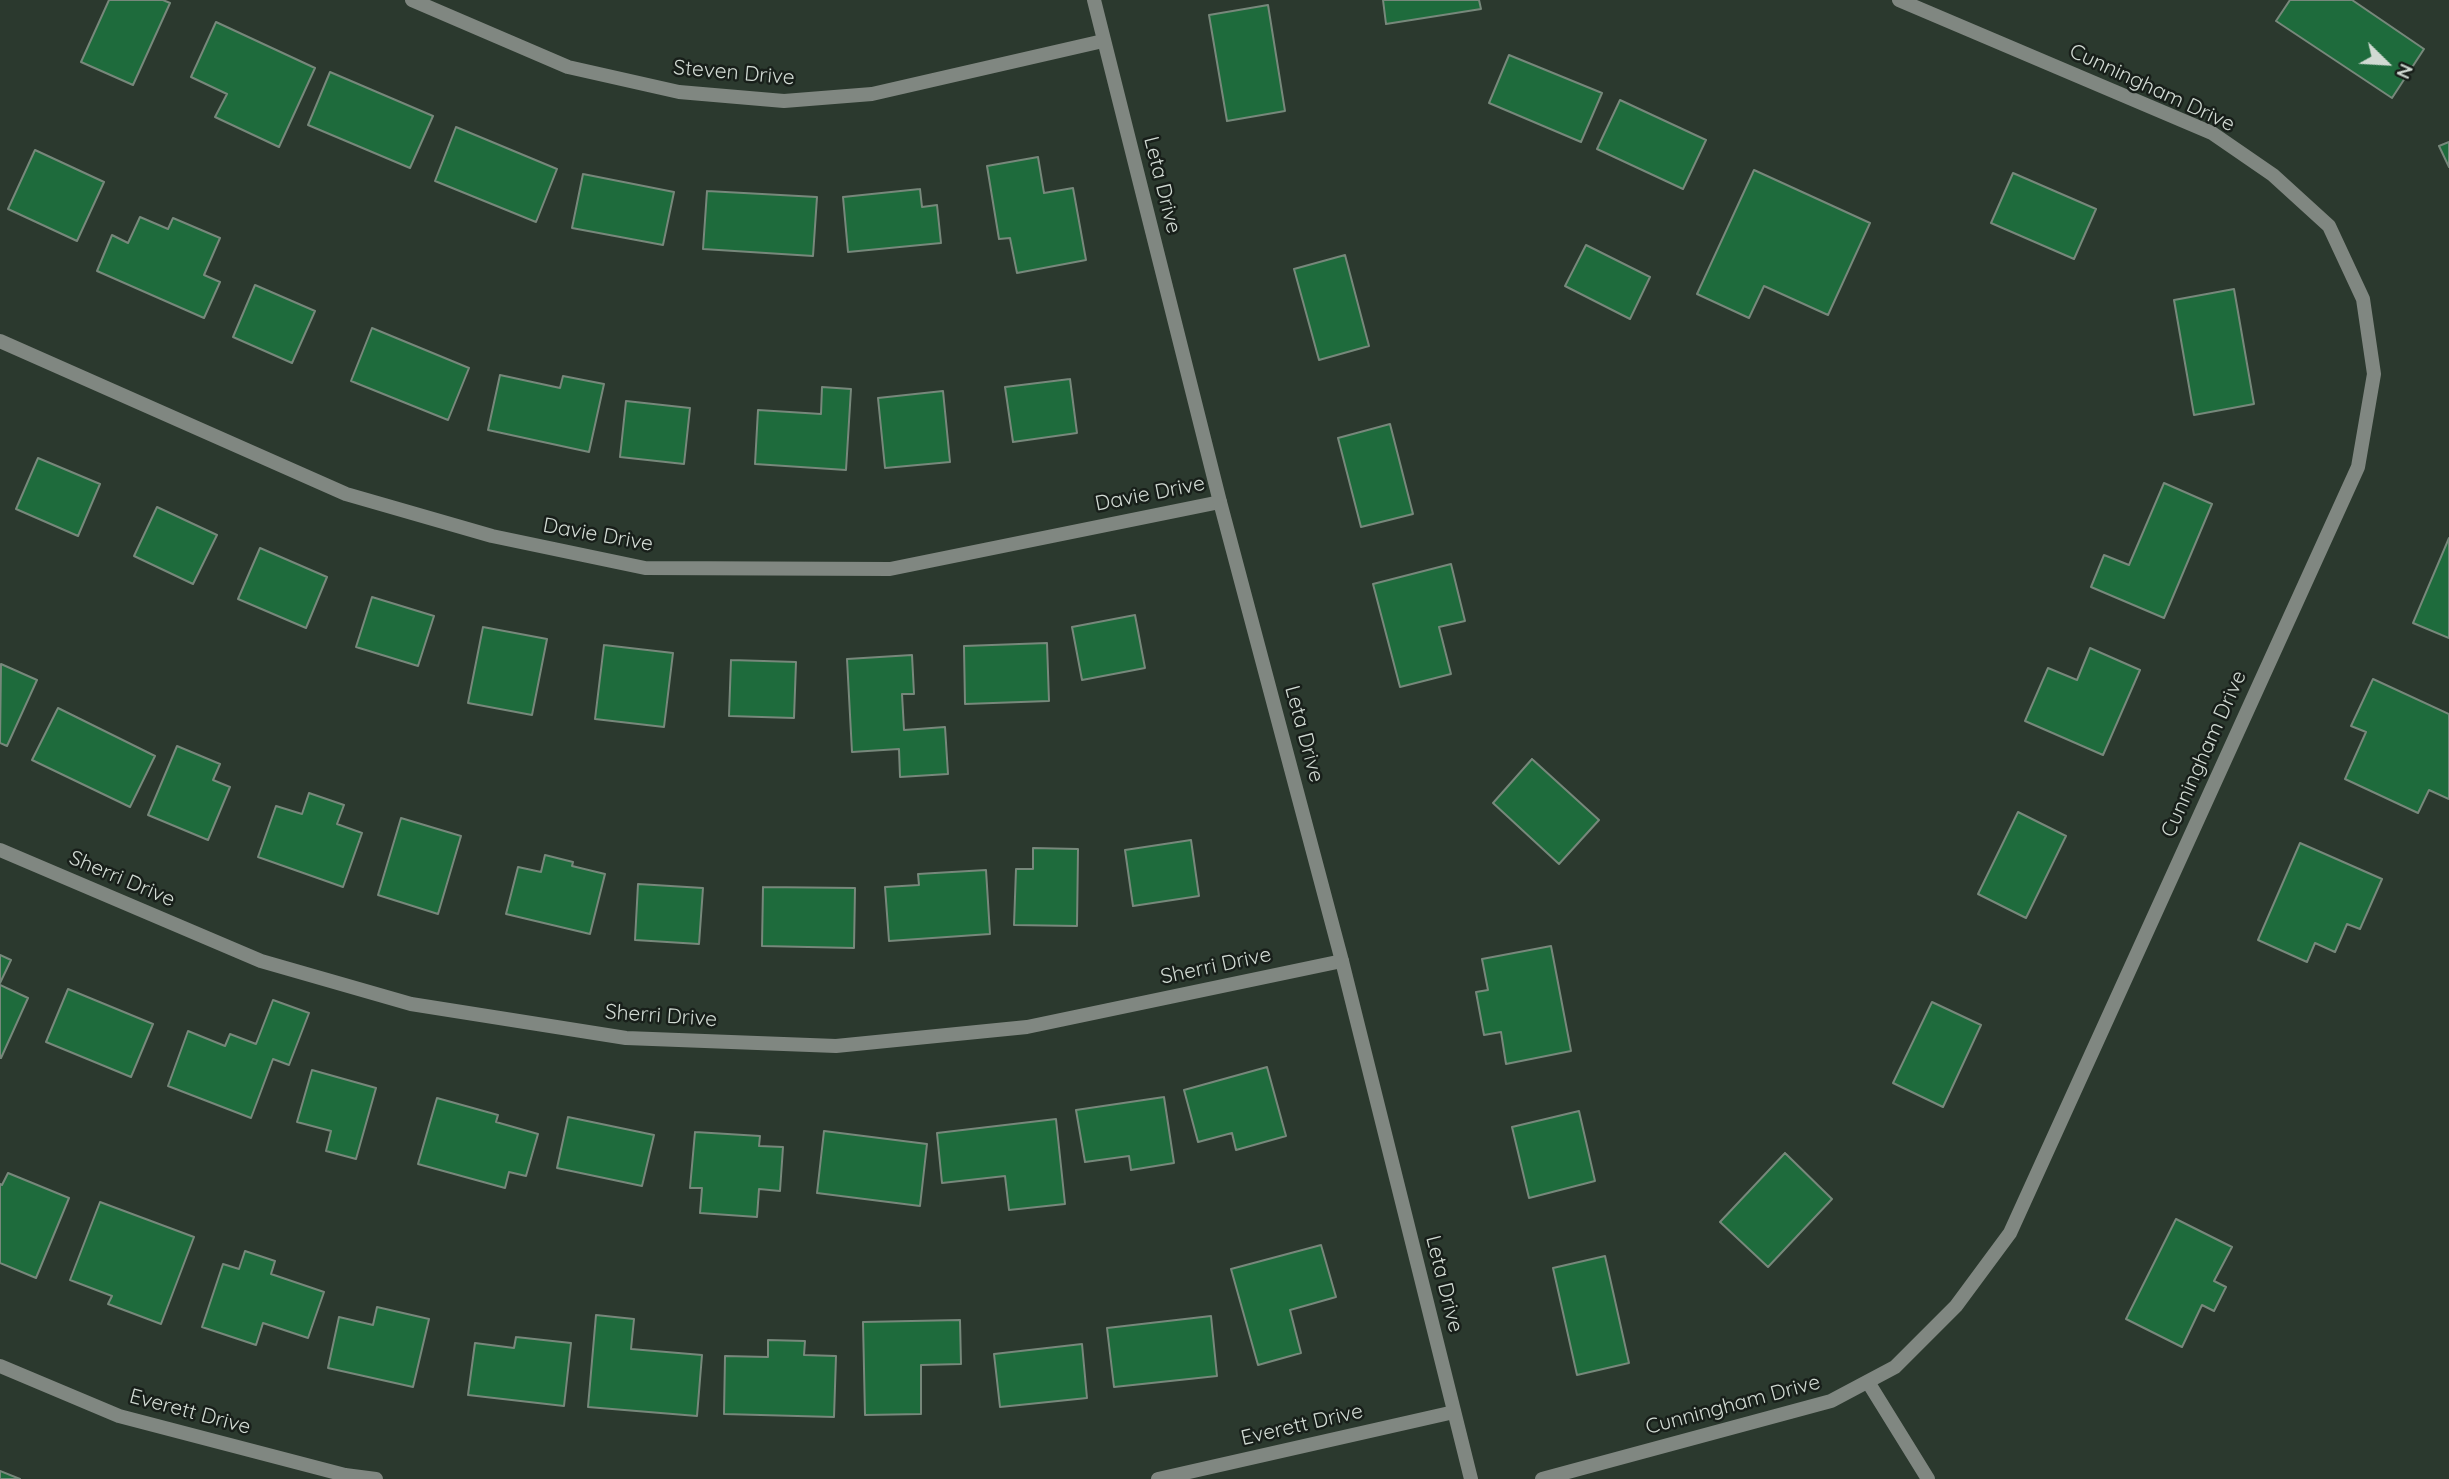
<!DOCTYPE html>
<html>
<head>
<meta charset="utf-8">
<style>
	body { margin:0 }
	#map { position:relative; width:2449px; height:1479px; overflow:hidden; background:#2b392e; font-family:Quicksand,sans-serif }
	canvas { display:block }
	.north { position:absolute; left:2351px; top:28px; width:70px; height:70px; -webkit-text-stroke:5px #181f1a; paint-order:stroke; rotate:114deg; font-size:19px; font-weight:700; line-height:28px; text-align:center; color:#d1dad3 }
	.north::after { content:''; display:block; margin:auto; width:24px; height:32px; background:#d1dad3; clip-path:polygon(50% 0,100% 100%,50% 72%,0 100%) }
</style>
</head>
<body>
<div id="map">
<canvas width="2449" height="1479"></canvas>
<div class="north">N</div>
</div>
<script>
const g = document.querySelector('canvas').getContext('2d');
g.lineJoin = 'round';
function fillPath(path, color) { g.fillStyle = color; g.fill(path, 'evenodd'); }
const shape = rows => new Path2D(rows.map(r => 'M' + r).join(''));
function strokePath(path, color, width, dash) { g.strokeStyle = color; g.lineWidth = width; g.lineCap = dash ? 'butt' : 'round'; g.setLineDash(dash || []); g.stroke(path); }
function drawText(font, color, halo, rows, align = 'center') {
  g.font = font + ' Quicksand,sans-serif'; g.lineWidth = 5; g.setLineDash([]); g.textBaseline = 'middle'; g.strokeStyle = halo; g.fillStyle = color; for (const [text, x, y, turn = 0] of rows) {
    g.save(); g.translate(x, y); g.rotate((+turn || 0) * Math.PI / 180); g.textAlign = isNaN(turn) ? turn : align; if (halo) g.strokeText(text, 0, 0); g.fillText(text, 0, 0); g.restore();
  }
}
const building = shape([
	[109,0,163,0,170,3,133,85,81,62,109,0],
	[1383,0,1479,0,1481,9,1386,24,1383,0],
	[2290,0,2352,0,2424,49,2392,98,2276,21,2290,0],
	[1268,5,1285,111,1227,121,1209,15,1268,5],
	[216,22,315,68,279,147,215,117,227,94,191,77,216,22],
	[1509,55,1602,93,1581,142,1489,103,1509,55],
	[330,72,433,116,410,168,308,125,330,72],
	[1620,100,1706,140,1683,189,1597,149,1620,100],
	[456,127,557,169,536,222,435,181,456,127],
	[2449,142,2449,167,2439,146,2449,142],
	[35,150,104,182,77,241,8,209,35,150],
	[1038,157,1044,193,1073,188,1086,260,1017,273,1010,238,999,239,987,166,1038,157],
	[1754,170,1870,223,1828,315,1764,286,1749,318,1697,294,1754,170],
	[2013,173,2096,209,2074,259,1991,223,2013,173],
	[583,174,674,192,663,245,572,228,583,174],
	[920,189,922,207,937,205,941,243,848,252,843,197,920,189],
	[707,191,817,197,813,256,703,249,707,191],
	[140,217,168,229,173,218,220,238,204,275,220,282,204,318,97,271,112,235,128,243,140,217],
	[1586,245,1650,277,1630,319,1565,286,1586,245],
	[1345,255,1369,346,1319,360,1294,269,1345,255],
	[255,285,315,311,292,363,233,337,255,285],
	[2234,289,2254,404,2194,415,2174,300,2234,289],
	[372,328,469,368,448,420,351,381,372,328],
	[500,375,560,388,563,376,604,384,589,452,488,430,500,375],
	[1070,379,1077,433,1013,442,1005,387,1070,379],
	[822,387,851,389,846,470,755,464,758,410,821,414,822,387],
	[943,391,950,462,885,468,878,398,943,391],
	[626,401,690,408,684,464,620,457,626,401],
	[1390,424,1413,514,1361,527,1338,438,1390,424],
	[38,458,100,484,78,536,16,509,38,458],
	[2164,483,2212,504,2164,618,2091,587,2104,555,2129,565,2164,483],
	[157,507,217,535,193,584,134,556,157,507],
	[2449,538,2449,638,2413,623,2449,538],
	[260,548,327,577,306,628,238,599,260,548],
	[1451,564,1465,621,1439,627,1451,674,1400,687,1373,584,1451,564],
	[372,597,434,616,418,666,356,647,372,597],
	[1135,615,1145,668,1082,680,1072,627,1135,615],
	[483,627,547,639,532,715,468,703,483,627],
	[1047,643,1049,701,965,704,964,646,1047,643],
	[604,645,673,653,664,727,595,719,604,645],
	[2090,648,2140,670,2103,755,2025,721,2048,668,2077,680,2090,648],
	[912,655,914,694,902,694,904,730,945,727,948,774,900,777,899,749,852,752,847,659,912,655],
	[731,660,796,662,794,718,729,716,731,660],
	[1,664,37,680,7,746,0,743,1,664],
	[2373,679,2449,714,2449,799,2429,790,2418,813,2345,779,2366,732,2351,726,2373,679],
	[58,708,155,756,130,807,32,760,58,708],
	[177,746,220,764,213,780,230,787,208,840,148,815,177,746],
	[1532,759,1599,820,1559,864,1493,803,1532,759],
	[309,793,344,805,337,824,362,833,343,887,258,857,276,806,302,814,309,793],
	[2018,812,2066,836,2026,918,1978,894,2018,812],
	[401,818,461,836,438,914,378,895,401,818],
	[1191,840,1199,896,1133,906,1125,850,1191,840],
	[2300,843,2382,879,2360,929,2347,924,2335,952,2315,943,2307,962,2258,940,2300,843],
	[1033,848,1078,849,1077,926,1014,925,1016,869,1033,869,1033,848],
	[545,855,573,862,572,866,605,874,590,934,506,914,518,867,541,872,545,855],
	[986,870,990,934,889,941,885,887,919,885,918,874,986,870],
	[638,884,703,888,699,944,635,940,638,884],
	[763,887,855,888,854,948,762,946,763,887],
	[1551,946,1571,1051,1506,1064,1501,1032,1484,1035,1476,992,1488,990,1482,959,1551,946],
	[0,955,11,960,0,983,0,955],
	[0,985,28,998,1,1058,0,1058,0,985],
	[68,989,153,1024,131,1077,46,1042,68,989],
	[273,1000,309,1013,289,1065,273,1059,251,1118,168,1086,188,1031,225,1046,230,1034,256,1044,273,1000],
	[1932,1002,1981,1025,1943,1107,1893,1083,1932,1002],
	[1267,1067,1286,1136,1236,1150,1232,1133,1198,1142,1184,1090,1267,1067],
	[312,1070,376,1088,356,1159,326,1151,331,1131,297,1122,312,1070],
	[1164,1097,1174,1163,1131,1170,1129,1156,1085,1162,1076,1110,1164,1097],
	[437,1098,498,1115,496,1122,538,1134,526,1176,509,1172,505,1188,418,1164,437,1098],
	[1579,1111,1595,1181,1529,1198,1512,1127,1579,1111],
	[568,1117,654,1135,642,1186,557,1168,568,1117],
	[1056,1119,1065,1204,1009,1210,1005,1176,942,1183,937,1133,1056,1119],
	[824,1131,927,1144,920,1206,817,1193,824,1131],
	[695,1132,760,1136,759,1146,783,1147,780,1191,759,1189,757,1217,700,1213,702,1188,690,1188,695,1132],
	[1785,1153,1832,1199,1768,1267,1720,1222,1785,1153],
	[8,1173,69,1198,36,1278,0,1263,0,1184,2,1185,8,1173],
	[100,1202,194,1237,161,1324,108,1304,112,1296,70,1280,100,1202],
	[2176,1219,2232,1247,2214,1281,2226,1287,2214,1311,2202,1305,2182,1347,2126,1319,2176,1219],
	[1321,1245,1336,1297,1290,1310,1301,1353,1258,1365,1231,1269,1321,1245],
	[245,1251,275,1261,271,1274,324,1292,308,1338,263,1323,256,1345,202,1327,223,1264,239,1269,245,1251],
	[1605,1256,1629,1363,1577,1375,1553,1268,1605,1256],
	[377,1307,429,1319,413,1387,328,1368,339,1317,373,1325,377,1307],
	[596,1315,634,1319,631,1349,702,1355,697,1416,588,1407,596,1315],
	[1211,1316,1217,1376,1114,1387,1107,1328,1211,1316],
	[960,1320,961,1364,921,1365,921,1414,865,1415,863,1322,960,1320],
	[516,1337,571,1343,564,1406,468,1395,475,1343,514,1348,516,1337],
	[768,1340,805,1341,804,1355,836,1356,834,1417,724,1414,725,1356,768,1357,768,1340],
	[1082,1344,1087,1398,1000,1407,994,1354,1082,1344],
	[0,1471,20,1479,0,1479,0,1471]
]);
fillPath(building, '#1e6b3c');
strokePath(building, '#77887b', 2);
strokePath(shape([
	[1868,1382,1928,1479]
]), '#808781', 14);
strokePath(shape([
	[412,0,568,67,679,92,784,101,872,94,1103,41],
	[0,341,346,494,492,536,645,568,890,569,1220,502],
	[0,850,261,961,411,1004,626,1038,836,1046,1027,1027,1342,961],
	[0,1366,119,1416,345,1475,376,1479],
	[1158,1479,1454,1412],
	[1542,1479,1831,1401,1895,1367,1956,1306,2010,1233,2358,467,2374,374,2363,299,2329,226,2273,175,2212,133,1899,0]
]), '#808781', 14);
strokePath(shape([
	[1094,0,1220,502,1342,961,1471,1479]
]), '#808781', 14);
drawText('21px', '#d1dad3', '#181f1a', [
	["Steven Drive",734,73,5],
	["Cunningham Drive",2152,88,25],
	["Leta Drive",1162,185,76],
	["Davie Drive",1150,494,-11],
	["Davie Drive",598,535,10],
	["Leta Drive",1304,734,75],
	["Cunningham Drive",2204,754,-66],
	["Sherri Drive",122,879,23],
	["Sherri Drive",1216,966,-12],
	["Sherri Drive",661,1016,4],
	["Leta Drive",1444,1284,76],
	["Cunningham Drive",1733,1405,-15],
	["Everett Drive",190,1412,15],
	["Everett Drive",1302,1425,-13]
]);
</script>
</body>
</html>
